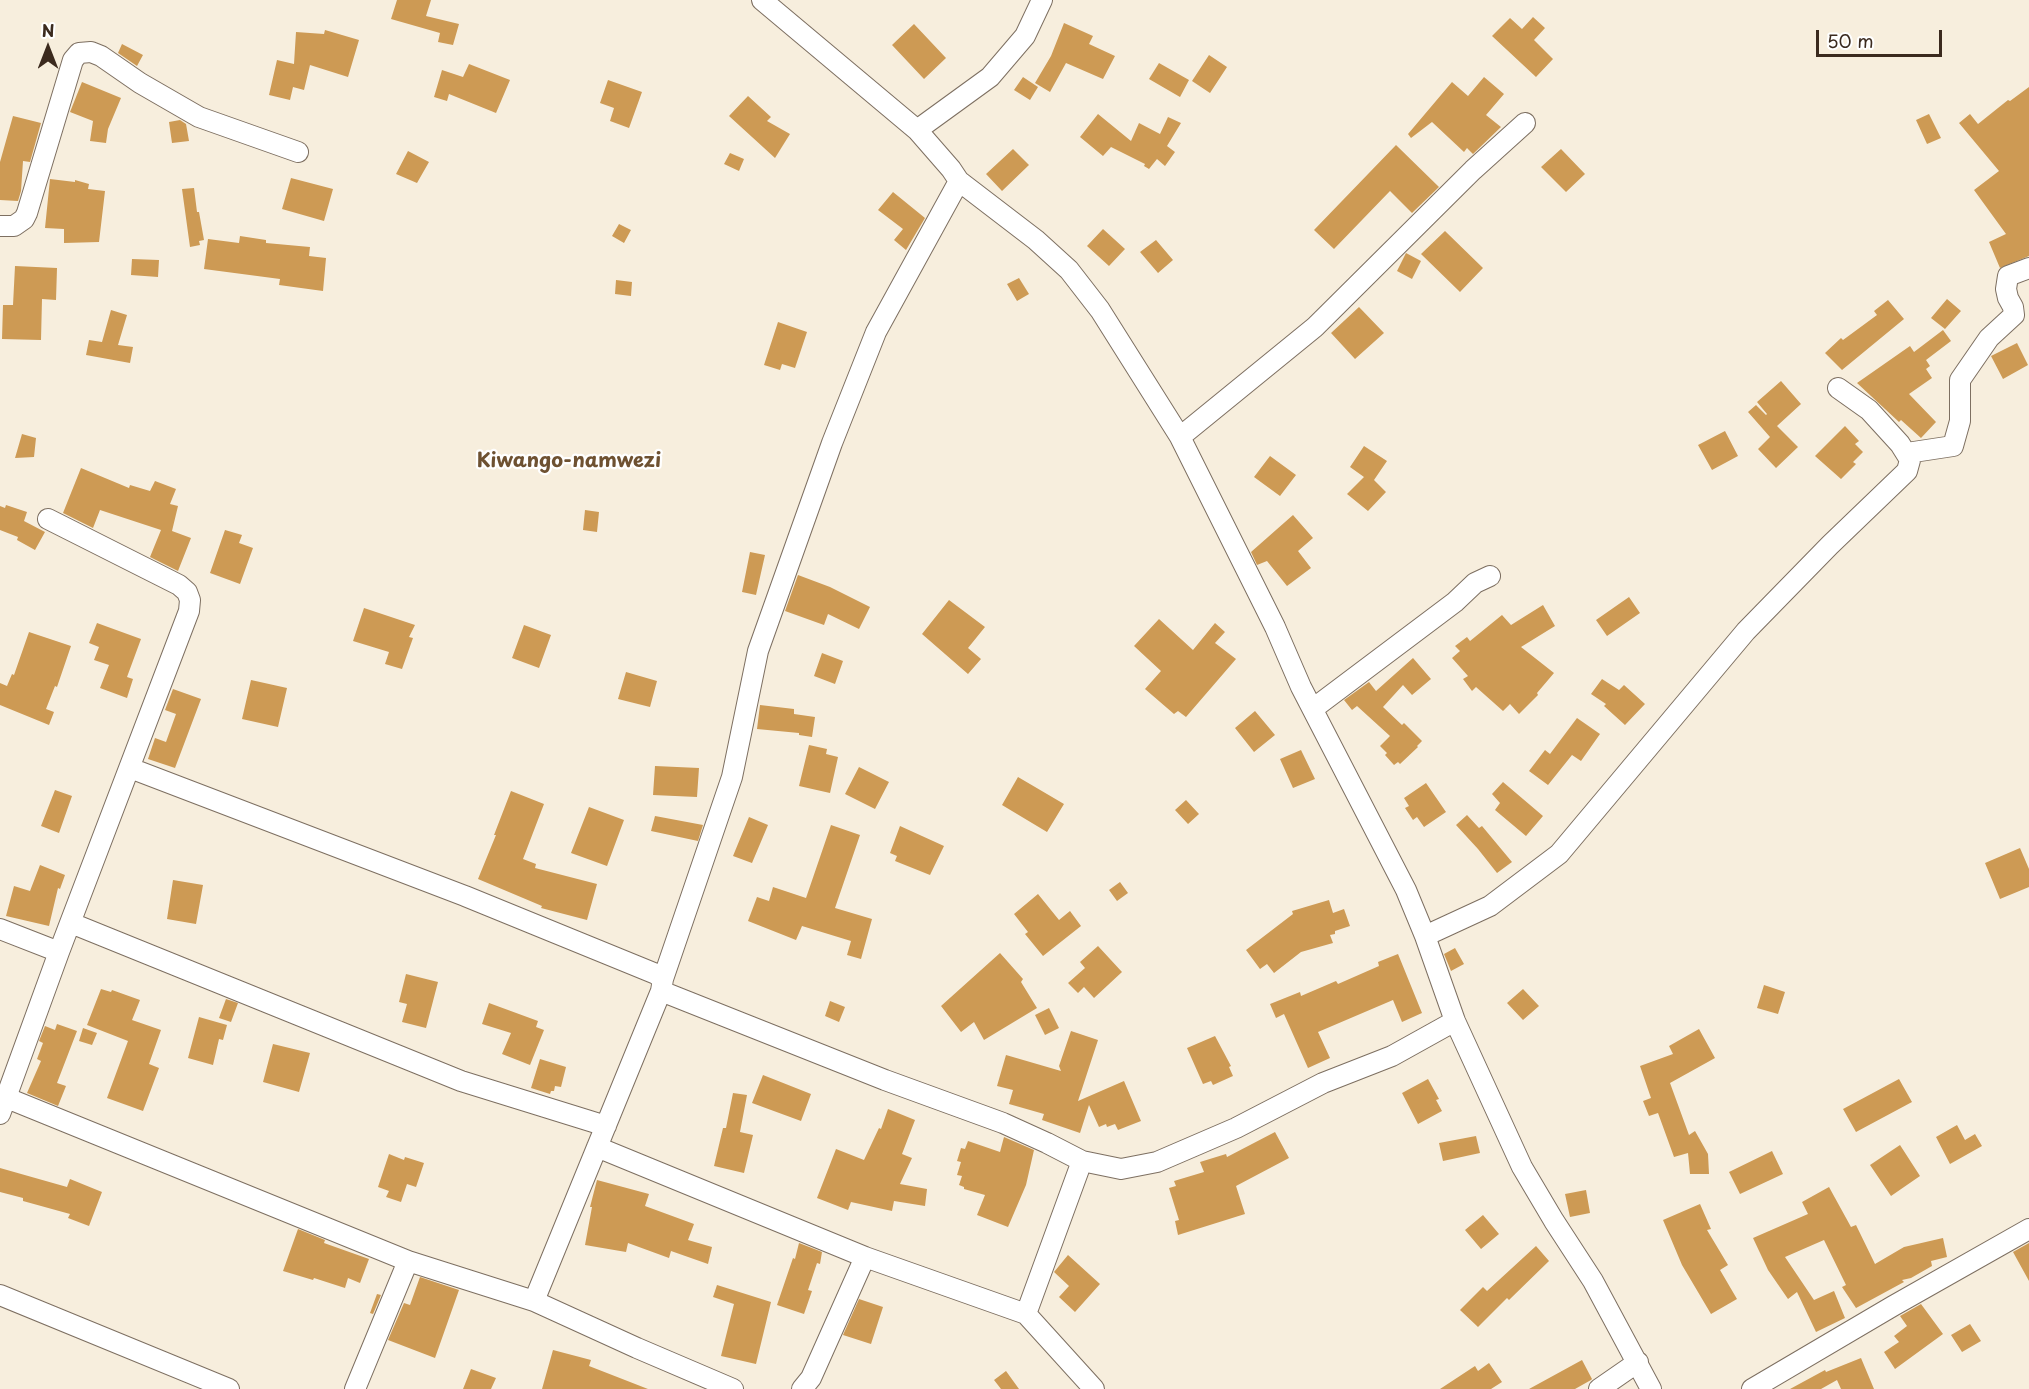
<!DOCTYPE html>
<html>
<head>
<meta charset="utf-8">
<style>
	body { margin:0 }
	#map { position:relative; width:2029px; height:1389px; overflow:hidden; background:#f7eedd; font-family:"Playpen Sans",sans-serif }
	canvas { display:block }
	.north { position:absolute; left:18px; top:18px; width:60px; height:60px; -webkit-text-stroke:4px #fff; paint-order:stroke; rotate:0deg; font-size:16px; font-weight:700; line-height:24px; text-align:center; color:#3b2a1e }
	.north::after { content:''; display:block; margin:auto; width:21px; height:27px; background:#3b2a1e; clip-path:polygon(50% 0,100% 100%,50% 72%,0 100%) }
	.scale { position:absolute; left:1816px; top:30px; width:126px; height:27px; box-sizing:border-box; border:3px solid #3b2a1e; border-top:0; padding-left:8px; font-size:18px; line-height:21px; white-space:nowrap; color:#3b2a1e; -webkit-text-stroke:4px #fff; paint-order:stroke }
</style>
</head>
<body>
<div id="map">
<canvas width="2029" height="1389"></canvas>
<div class="north">N</div>
<div class="scale">50 m</div>
</div>
<script>
const g = document.querySelector('canvas').getContext('2d');
g.lineJoin = 'round';
function fillPath(path, color) { g.fillStyle = color; g.fill(path, 'evenodd'); }
const shape = rows => new Path2D(rows.map(r => 'M' + r).join(''));
function strokePath(path, color, width, dash) { g.strokeStyle = color; g.lineWidth = width; g.lineCap = dash ? 'butt' : 'round'; g.setLineDash(dash || []); g.stroke(path); }
function drawText(font, color, halo, rows, align = 'center') {
  g.font = font + ' "Playpen Sans",sans-serif'; g.lineWidth = 4.5; g.setLineDash([]); g.textBaseline = 'middle'; g.strokeStyle = halo; g.fillStyle = color; for (const [text, x, y, turn = 0] of rows) {
    g.save(); g.translate(x, y); g.rotate((+turn || 0) * Math.PI / 180); g.textAlign = isNaN(turn) ? turn : align; if (halo) g.strokeText(text, 0, 0); g.fillText(text, 0, 0); g.restore();
  }
}
fillPath(shape([
	[397,0,431,0,426,16,459,24,453,45,438,42,440,33,391,19],
	[1533,17,1545,28,1534,40,1553,59,1536,77,1492,36,1510,18,1522,29],
	[1064,23,1093,36,1089,44,1115,56,1103,79,1066,63,1050,92,1035,83,1051,56],
	[914,24,946,58,924,79,892,45],
	[325,30,359,40,348,77,310,65,304,90,293,87,290,100,269,95,277,60,294,64,296,32,324,34],
	[122,44,143,55,137,66,118,53],
	[1209,55,1227,67,1210,93,1192,81],
	[1159,63,1189,80,1180,97,1149,79],
	[469,64,510,80,496,113,449,94,447,101,434,97,442,70,463,77],
	[1023,77,1038,87,1030,100,1014,90],
	[1484,77,1504,94,1486,115,1501,127,1473,154,1467,148,1464,152,1432,122,1411,138,1408,134,1452,82,1468,96],
	[608,80,642,92,629,128,610,121,614,108,600,103],
	[82,82,121,98,108,129,106,143,90,141,93,121,70,112],
	[2029,87,2029,256,2000,268,1989,242,2006,234,1974,190,1999,171,1959,123,1970,114,1978,124,2008,100,2010,101],
	[748,96,771,117,767,121,790,134,775,158,729,116],
	[1098,114,1131,141,1139,123,1160,134,1168,117,1181,123,1167,146,1175,152,1165,166,1157,159,1149,169,1144,166,1145,164,1111,147,1103,156,1080,137],
	[1929,114,1941,138,1927,144,1916,120],
	[13,116,41,123,30,162,23,161,21,191,18,201,0,200,0,162],
	[180,120,186,124,189,141,172,143,169,122],
	[1396,145,1439,187,1412,213,1390,191,1334,249,1314,230],
	[1013,149,1029,165,1002,191,986,174],
	[1561,149,1585,174,1566,192,1541,167],
	[408,151,429,162,417,183,396,174],
	[730,153,744,159,739,171,724,164],
	[291,178,333,189,324,221,282,209],
	[50,179,75,182,75,180,89,184,88,189,105,191,99,242,64,243,64,229,45,228],
	[194,188,197,212,199,212,204,240,199,241,200,245,190,247,182,189],
	[893,192,925,218,906,250,894,240,903,229,878,210],
	[619,224,631,230,624,243,612,236],
	[1103,229,1125,249,1109,266,1087,246],
	[1445,231,1483,268,1460,292,1421,254],
	[240,236,266,240,266,243,310,247,309,256,326,258,323,291,279,285,280,279,204,269,208,239,239,243],
	[1156,240,1173,260,1158,273,1140,252],
	[1406,253,1421,261,1412,279,1397,271],
	[132,259,159,260,158,277,131,275],
	[15,266,57,268,56,300,42,299,41,340,2,339,3,305,13,305],
	[1019,278,1029,294,1017,301,1007,284],
	[616,280,632,282,631,296,615,294],
	[1947,299,1961,311,1945,329,1931,318],
	[1888,300,1904,319,1842,370,1825,353,1841,338,1843,340,1877,315,1874,311],
	[1359,307,1384,333,1355,359,1331,333],
	[111,310,127,315,118,345,133,347,130,363,86,355,89,340,102,342],
	[778,322,807,332,795,368,782,364,780,370,764,365],
	[1943,330,1951,341,1926,360,1930,366,1926,369,1932,378,1909,394,1936,422,1921,438,1901,420,1899,422,1857,383,1910,346,1914,352],
	[2017,343,2028,365,2003,379,1991,356],
	[1781,381,1801,404,1777,426,1798,447,1776,468,1758,449,1770,437,1748,412,1756,405,1766,415,1767,414,1757,402],
	[1845,426,1859,441,1855,444,1863,452,1853,462,1856,464,1841,479,1815,456],
	[1725,431,1738,456,1712,470,1698,445],
	[22,434,36,438,34,457,15,458],
	[1364,446,1387,461,1374,480,1386,492,1368,511,1347,494,1364,477,1350,467],
	[1270,456,1296,475,1280,496,1254,477],
	[81,468,129,488,130,485,150,491,155,481,176,489,170,504,178,506,172,531,191,538,178,571,150,557,161,530,100,510,93,528,63,513],
	[6,505,27,512,24,521,45,532,35,550,17,540,18,537,0,530,0,506,5,508],
	[585,510,599,512,597,532,583,530],
	[1293,515,1313,538,1298,551,1311,568,1287,586,1267,561,1257,565,1251,552],
	[225,530,242,535,239,543,253,548,240,584,210,573],
	[750,552,765,555,756,595,742,592],
	[798,575,830,587,870,607,859,629,828,614,824,625,785,611],
	[1629,597,1640,613,1607,636,1596,620],
	[949,600,985,627,968,648,981,659,968,674,922,634],
	[1543,605,1555,626,1521,647,1554,673,1537,693,1538,695,1519,714,1510,704,1503,711,1476,687,1472,691,1463,679,1468,676,1452,658,1460,651,1455,646,1467,637,1470,641,1502,615,1511,625],
	[364,608,415,625,409,637,413,638,402,669,385,664,389,652,353,641],
	[1159,619,1193,650,1215,623,1225,632,1215,643,1236,659,1186,717,1178,711,1174,714,1145,689,1161,671,1134,646],
	[97,623,141,639,127,677,133,679,127,698,100,688,109,665,94,660,99,647,89,643],
	[524,625,551,635,539,668,512,658],
	[29,632,71,646,57,687,55,686,46,709,54,712,49,725,0,705,0,683,7,686,12,674,14,675],
	[822,653,843,661,835,684,814,676],
	[1413,658,1431,679,1412,695,1403,685,1383,707,1402,725,1404,723,1422,741,1417,746,1418,747,1400,764,1398,762,1394,765,1385,755,1387,753,1380,746,1390,736,1357,706,1352,710,1344,700,1369,682,1376,691],
	[626,672,657,681,650,707,618,699],
	[1602,679,1619,690,1624,685,1645,704,1625,725,1604,706,1606,704,1591,694],
	[251,680,287,688,278,727,242,719],
	[173,689,201,699,175,768,148,759,155,738,166,742,176,714,165,710],
	[760,705,794,709,794,714,815,717,812,737,799,735,799,733,757,729],
	[1255,711,1275,735,1254,752,1235,728],
	[1577,718,1600,734,1581,761,1572,755,1548,785,1529,771,1545,750,1550,754],
	[809,745,827,749,826,754,838,757,830,793,799,786],
	[1301,750,1315,779,1293,788,1280,759],
	[655,766,699,768,697,797,653,795],
	[859,767,889,782,875,809,845,794],
	[1018,777,1064,804,1047,832,1002,805],
	[1503,782,1543,816,1526,836,1495,810,1500,803,1492,794],
	[1426,783,1446,812,1424,827,1417,817,1413,820,1405,808,1409,806,1404,798],
	[55,790,72,796,59,833,41,826],
	[511,791,544,804,523,859,536,864,535,868,597,884,587,920,541,908,542,906,478,879,496,835,494,835],
	[1186,800,1199,814,1188,824,1175,810],
	[589,807,624,820,607,866,571,853],
	[1467,815,1479,828,1482,826,1512,862,1497,873,1478,849,1456,825],
	[655,816,703,825,698,841,651,831],
	[749,817,768,825,752,863,733,856],
	[831,825,860,835,835,908,872,919,861,959,847,955,851,941,802,926,796,940,748,921,757,897,769,901,773,887,806,898],
	[900,826,944,846,930,875,895,861,897,856,890,853],
	[2020,848,2029,869,2029,887,2000,899,1985,863],
	[40,865,65,875,60,889,58,888,49,926,6,916,14,886,30,891],
	[173,880,203,885,196,924,167,919],
	[1120,882,1128,893,1117,901,1109,890],
	[1038,894,1059,920,1070,911,1081,926,1043,956,1025,934,1028,932,1014,914],
	[1329,900,1333,913,1344,909,1350,926,1335,931,1335,934,1330,935,1333,943,1301,952,1274,973,1267,964,1260,969,1246,950,1293,914,1292,911],
	[1098,946,1122,972,1094,998,1084,987,1078,993,1068,983,1085,968,1080,962],
	[1455,948,1464,964,1451,971,1444,954],
	[1000,953,1023,979,1021,982,1037,1008,984,1040,974,1022,961,1032,941,1006],
	[1398,954,1422,1013,1402,1022,1393,1000,1318,1032,1330,1058,1308,1068,1284,1014,1276,1018,1270,1004,1300,992,1301,996,1336,981,1338,984,1379,966,1378,962],
	[406,974,438,982,426,1028,402,1022,407,1004,399,1002],
	[1764,985,1785,992,1778,1014,1757,1008],
	[101,989,111,992,112,990,140,1000,132,1020,161,1030,149,1064,159,1068,143,1111,107,1098,128,1041,87,1025],
	[1523,989,1539,1006,1523,1020,1507,1003],
	[226,999,238,1003,231,1022,219,1018],
	[830,1001,845,1007,839,1022,825,1016],
	[489,1003,538,1021,536,1027,544,1030,530,1065,502,1054,511,1033,482,1024],
	[1049,1008,1059,1028,1045,1035,1035,1015],
	[199,1017,227,1025,223,1040,219,1039,213,1065,188,1058],
	[57,1024,77,1031,57,1083,66,1086,58,1106,27,1093,41,1061,37,1059,43,1043,39,1041,45,1026,55,1030],
	[83,1028,97,1033,92,1045,79,1041],
	[1699,1029,1715,1058,1670,1083,1689,1135,1695,1131,1708,1154,1709,1174,1690,1174,1688,1153,1674,1157,1658,1113,1649,1116,1643,1101,1651,1098,1640,1066,1673,1054,1669,1046],
	[1071,1031,1098,1040,1078,1101,1124,1081,1141,1121,1118,1130,1115,1124,1107,1127,1106,1124,1099,1127,1089,1105,1080,1133,1042,1120,1044,1114,1009,1104,1013,1090,997,1086,1006,1055,1061,1071,1059,1066],
	[1215,1036,1231,1066,1229,1067,1233,1076,1213,1085,1211,1081,1203,1084,1187,1048],
	[273,1044,310,1053,299,1092,263,1082],
	[540,1059,566,1067,561,1087,555,1086,554,1091,551,1091,550,1094,531,1088],
	[763,1075,811,1094,801,1121,752,1103],
	[1428,1079,1439,1099,1436,1100,1442,1111,1418,1124,1402,1093],
	[1899,1079,1912,1102,1856,1132,1843,1109],
	[733,1093,747,1095,740,1132,753,1135,744,1173,714,1166,723,1128,726,1128],
	[888,1109,915,1120,902,1154,912,1158,900,1184,927,1189,925,1206,894,1201,892,1211,851,1202,848,1210,817,1198,836,1149,864,1160,879,1128,881,1129],
	[1957,1125,1965,1140,1975,1134,1982,1146,1950,1164,1936,1137],
	[1275,1132,1289,1158,1236,1186,1245,1214,1178,1235,1175,1221,1179,1220,1169,1188,1176,1186,1174,1181,1204,1172,1200,1162,1226,1154,1227,1157],
	[1476,1136,1480,1153,1443,1161,1439,1143],
	[1004,1137,1034,1150,1026,1185,1008,1227,977,1215,985,1195,964,1189,964,1187,959,1185,962,1176,957,1175,961,1162,957,1161,961,1148,965,1149,968,1141,1000,1152],
	[1900,1145,1920,1176,1891,1196,1870,1165],
	[1772,1151,1783,1174,1740,1194,1729,1172],
	[389,1154,404,1160,405,1157,424,1163,416,1187,407,1184,401,1202,386,1197,389,1191,378,1187],
	[0,1168,67,1187,70,1179,102,1192,89,1226,68,1218,70,1214,23,1201,23,1198,0,1192],
	[597,1180,649,1194,645,1206,694,1224,688,1240,712,1247,708,1264,671,1251,669,1258,628,1243,626,1252,585,1245,592,1207,590,1207],
	[1829,1187,1851,1227,1856,1225,1875,1264,1904,1247,1943,1238,1947,1257,1931,1261,1932,1266,1911,1278,1902,1280,1904,1282,1856,1308,1842,1287,1846,1285,1824,1240,1785,1257,1814,1300,1834,1291,1845,1318,1816,1332,1797,1292,1788,1299,1768,1270,1753,1238,1808,1214,1802,1202],
	[1586,1190,1590,1213,1570,1217,1565,1194],
	[1700,1204,1711,1229,1707,1230,1728,1265,1720,1270,1737,1299,1711,1314,1682,1265,1663,1220],
	[1483,1215,1499,1234,1481,1249,1465,1230],
	[298,1229,325,1240,324,1243,369,1259,360,1283,348,1278,345,1288,314,1278,313,1280,283,1271],
	[799,1243,822,1252,820,1264,817,1263,808,1290,812,1291,804,1314,777,1305,793,1258,795,1259],
	[2029,1243,2029,1281,2013,1252],
	[1536,1246,1549,1261,1509,1300,1507,1298,1478,1327,1460,1310,1483,1287,1487,1291],
	[1068,1255,1100,1284,1075,1312,1059,1297,1069,1286,1054,1272],
	[420,1277,459,1290,435,1358,388,1340,404,1303,410,1305],
	[717,1285,771,1302,756,1364,721,1356,734,1304,713,1297],
	[377,1294,381,1295,373,1314,370,1313],
	[859,1299,883,1307,871,1344,843,1335],
	[1921,1304,1943,1334,1895,1369,1884,1352,1899,1342,1894,1336,1907,1326,1900,1316],
	[1970,1324,1981,1341,1962,1352,1951,1335],
	[553,1350,591,1360,589,1366,648,1389,542,1389],
	[1861,1358,1874,1389,1841,1389,1837,1380,1821,1389,1790,1389,1825,1370,1826,1372],
	[1582,1360,1592,1379,1591,1380,1575,1389,1529,1389],
	[1489,1363,1502,1382,1491,1389,1440,1389,1475,1366,1478,1371],
	[471,1369,496,1378,491,1389,463,1389],
	[1006,1371,1019,1389,1001,1389,994,1380]
]), '#cd9a54');
const street = shape([
	[762,0,917,130,951,169,959,181,1036,240,1069,270,1100,310,1180,437,1275,627,1301,687,1406,890,1425,936,1455,1021,1522,1167,1554,1221,1593,1281,1651,1389],
	[917,130,990,77,1025,36,1042,0],
	[0,226,14,226,24,219,27,213,73,60,79,53,91,52,101,56,140,83,199,117,298,152],
	[1180,437,1315,327,1473,170,1525,123],
	[1907,453,1953,446,1960,421,1960,380,1989,338,2014,315,2013,307,2008,298,2006,289,2008,276,2029,268],
	[1314,708,1455,602,1475,583,1490,576],
	[130,768,465,896,656,974,663,979,661,991,534,1301],
	[71,923,461,1081,606,1126],
	[0,929,59,952],
	[1425,936,1490,906,1559,854,1746,631,1830,545,1907,471,1910,460,1900,444,1869,410,1838,388],
	[663,979,732,777,758,651,832,443,876,332,959,181],
	[661,991,885,1080,1003,1123,1047,1143,1082,1161,1121,1169,1157,1162,1236,1128,1323,1083,1392,1056,1455,1021],
	[7,1098,408,1261,534,1301,637,1348,733,1389],
	[0,1114,59,952,189,611,190,600,187,592,179,585,48,519],
	[597,1147,865,1257,1026,1314,1094,1389],
	[0,1295,229,1389],
	[1026,1314,1082,1161],
	[355,1389,408,1261],
	[802,1389,811,1378,865,1257],
	[1599,1389,1638,1362],
	[1752,1389,1893,1306,2029,1229]
]);
strokePath(street, '#7d6f61', 22);
strokePath(street, '#fff', 20);
drawText('bold 20px', '#6e5131', '#fff', [
	["Kiwango-namwezi",569,461]
]);
</script>
</body>
</html>
